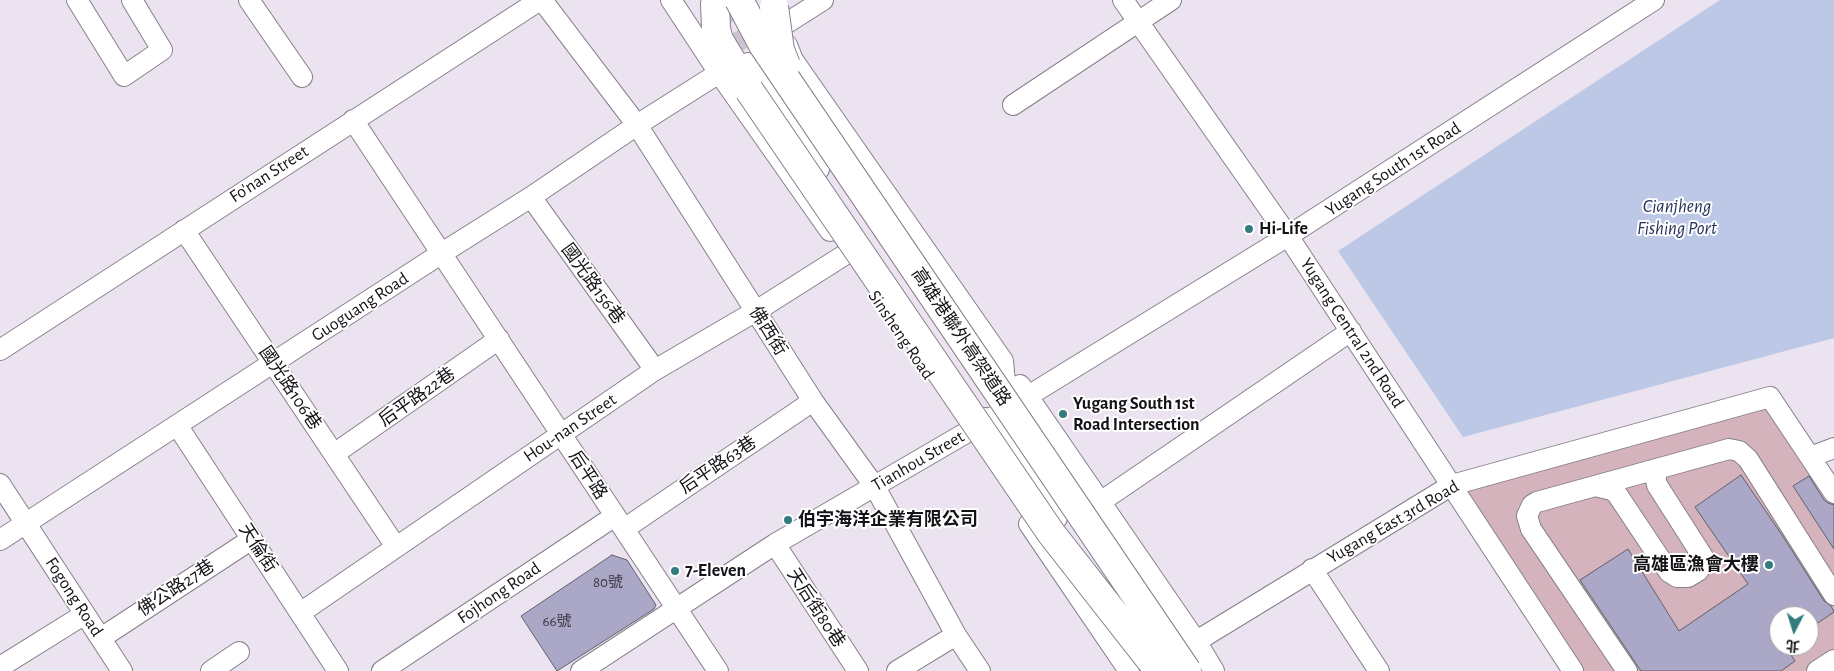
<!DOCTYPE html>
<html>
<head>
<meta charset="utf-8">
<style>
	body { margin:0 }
	#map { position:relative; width:1834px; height:671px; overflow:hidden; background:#ece3f0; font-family:"Alegreya Sans","Noto Sans TC",sans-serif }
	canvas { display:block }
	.north { position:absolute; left:1769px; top:606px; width:50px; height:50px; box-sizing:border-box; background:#fff; border:1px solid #a2a1a3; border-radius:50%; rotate:185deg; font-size:14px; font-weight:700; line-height:20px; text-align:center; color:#161318 }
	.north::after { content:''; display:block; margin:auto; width:18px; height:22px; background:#327b7f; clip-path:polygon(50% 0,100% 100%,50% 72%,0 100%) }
</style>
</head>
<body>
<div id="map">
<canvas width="1834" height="671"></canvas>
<div class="north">北</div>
</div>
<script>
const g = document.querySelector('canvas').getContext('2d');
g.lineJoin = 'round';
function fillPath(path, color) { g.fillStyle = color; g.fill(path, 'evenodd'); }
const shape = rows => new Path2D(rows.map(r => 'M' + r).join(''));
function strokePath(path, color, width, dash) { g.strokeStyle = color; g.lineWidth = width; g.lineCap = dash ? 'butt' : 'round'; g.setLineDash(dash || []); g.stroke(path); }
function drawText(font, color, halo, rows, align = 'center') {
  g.font = font + ' "Alegreya Sans","Noto Sans TC",sans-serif'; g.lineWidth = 4; g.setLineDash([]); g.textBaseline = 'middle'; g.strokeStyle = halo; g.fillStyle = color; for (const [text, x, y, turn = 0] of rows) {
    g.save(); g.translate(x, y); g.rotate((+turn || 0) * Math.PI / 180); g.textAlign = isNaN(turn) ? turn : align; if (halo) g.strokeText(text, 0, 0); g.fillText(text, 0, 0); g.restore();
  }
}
fillPath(shape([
	[1770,397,1834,494,1834,671,1573,671,1452,485],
	[1779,616,1809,616,1809,646,1779,646]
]), '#d4b3bc');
fillPath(shape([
	[1720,0,1834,0,1834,338,1463,437,1338,251]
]), '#bcc8e6');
const building = shape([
	[1741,475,1782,535,1824,601,1831,606,1834,612,1809,629,1809,616,1779,616,1779,646,1785,646,1795,661,1781,671,1641,671,1580,580,1628,549,1679,631,1748,584,1695,507,1741,475],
	[1809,476,1824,500,1828,503,1834,505,1834,549,1793,486,1809,476],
	[612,555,627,560,656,605,654,609,557,671,521,616,612,555]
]);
fillPath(building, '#aba7c6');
strokePath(building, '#61606c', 1);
strokePath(shape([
	[718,7,748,63]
]), '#ccc4d0', 20, [20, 10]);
const minor = shape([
	[77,0,124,76,162,50,132,0],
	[249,0,302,77],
	[542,0,637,125,813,401,875,487,956,635,980,671],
	[671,0,719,73,830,231],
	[1123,0,1288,236,1573,671],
	[779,28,823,0],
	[787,45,793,60,1003,361,1007,403],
	[748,63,819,169],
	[1013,105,1171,0],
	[353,120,718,671],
	[531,197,655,370],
	[184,230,396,547],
	[0,350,540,0],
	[1020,385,1196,641,1214,671],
	[985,418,1009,445,1057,518],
	[177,425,338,671],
	[334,454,499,339],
	[1810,457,1834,448],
	[0,484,122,671],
	[1599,487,1612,490,1617,494,1669,572,1677,577,1688,577,1698,571,1701,567,1703,557,1657,485,1655,476,1660,468],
	[1090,509,1351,331],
	[1029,524,1129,671],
	[624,529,813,401],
	[0,540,442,253,531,197,637,125,719,73],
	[775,544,858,671],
	[1312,569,1379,671],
	[300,613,655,370,756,311,846,254],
	[101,638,252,539],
	[1164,661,1452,485,1770,397,1834,493],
	[0,667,85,614],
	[211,671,239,652],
	[382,671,615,516],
	[581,671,775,544,1007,409,1288,236,1654,0],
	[897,671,956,635],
	[1627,671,1531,529,1527,516,1532,505,1537,502,1729,449,1739,451,1748,459,1834,595],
	[1817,671,1834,660]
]);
const highway = shape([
	[715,4,716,29,719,40,749,90]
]);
strokePath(minor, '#877f8b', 22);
strokePath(highway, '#877f8b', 30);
strokePath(minor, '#fff', 20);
strokePath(highway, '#fff', 28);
const highwayBridge = shape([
	[739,0,763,45,1187,671],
	[774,7,780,50,786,65],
	[749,90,1051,533,1159,671]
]);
strokePath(highwayBridge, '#877f8b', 30, []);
strokePath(highwayBridge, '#fff', 28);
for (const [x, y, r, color] of [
	[1249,229,5,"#327b7f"],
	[1063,414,5,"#327b7f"],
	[788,520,5,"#327b7f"],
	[1769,565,5,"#327b7f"],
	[675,571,5,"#327b7f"]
]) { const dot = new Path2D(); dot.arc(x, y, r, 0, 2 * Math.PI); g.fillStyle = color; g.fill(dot); strokePath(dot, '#fff', 2); }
drawText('15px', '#3b3844', null, [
	["80號",608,582],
	["66號",557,621]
]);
drawText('18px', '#161318', '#fff', [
	["Yugang South 1st Road",1393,169,-33],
	["Fo'nan Street",269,174,-33],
	["國光路156巷",593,284,54],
	["Guoguang Road",360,307,-33],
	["佛西街",768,331,58],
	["Yugang Central 2nd Road",1352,333,57],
	["Sinsheng Road",901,335,56],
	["高雄港聯外高架道路",961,337,56],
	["國光路106巷",290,388,56],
	["后平路22巷",417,397,-35],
	["Hou-nan Street",570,428,-34],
	["Tianhou Street",918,461,-30],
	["后平路63巷",718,465,-34],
	["后平路",588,475,57],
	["Yugang East 3rd Road",1393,522,-30],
	["天倫街",258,548,57],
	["佛公路27巷",176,588,-33],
	["Fojhong Road",499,593,-34],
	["Fogong Road",74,597,57],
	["天后街80巷",816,608,57]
]);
drawText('bold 18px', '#161318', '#fff', [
	["Hi-Life",1259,229],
	["Yugang South 1st",1073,404],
	["Road Intersection",1073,425],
	["伯宇海洋企業有限公司",798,520],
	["高雄區漁會大樓",1759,565,"right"],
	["7-Eleven",685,571]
], 'left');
drawText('italic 19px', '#25315a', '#fff', [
	["Cianjheng",1677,206],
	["Fishing Port",1677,228]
]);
</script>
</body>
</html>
